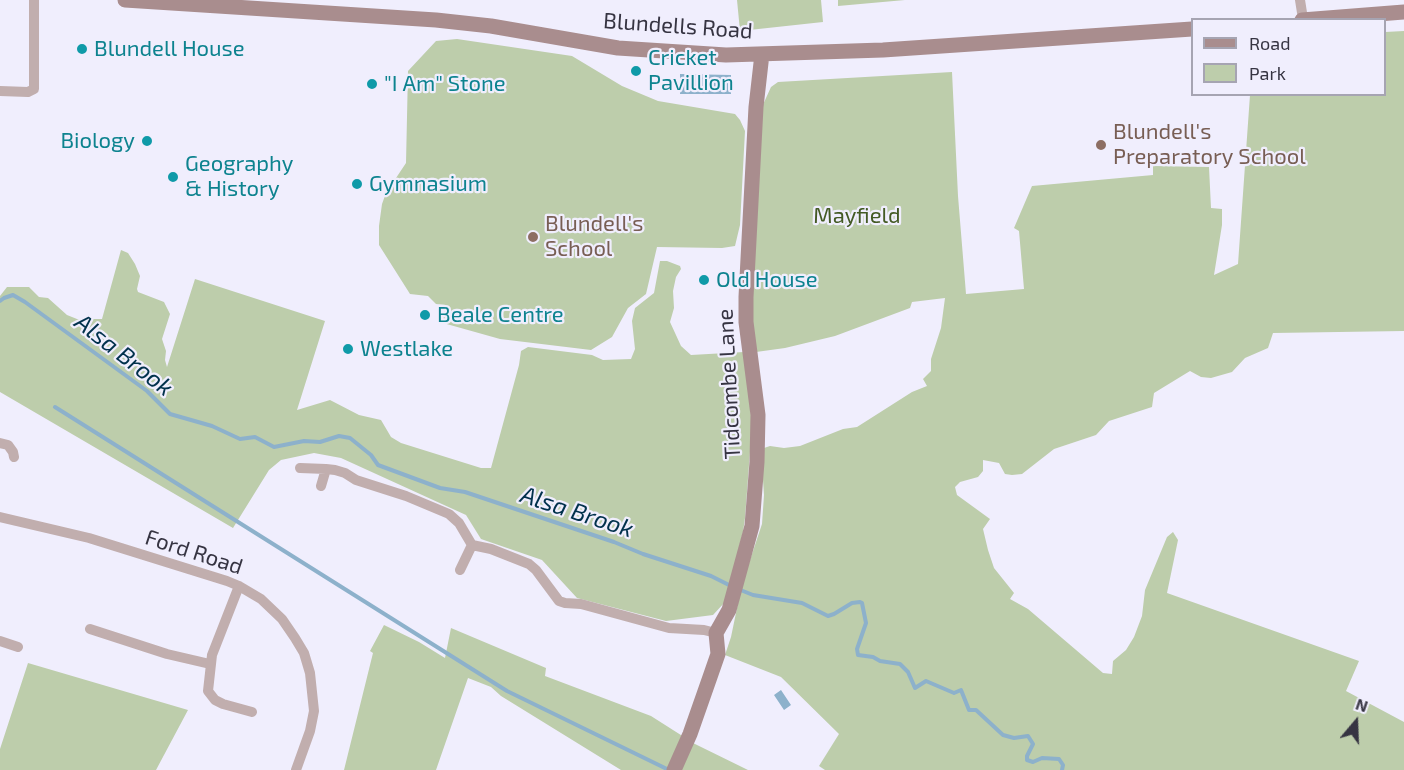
<!DOCTYPE html>
<html>
<head>
<meta charset="utf-8">
<style>
	body { margin:0 }
	#map { position:relative; width:1404px; height:770px; overflow:hidden; background:#f0eefd; font-family:"Exo 2",sans-serif }
	canvas { display:block }
	.legend { position:absolute; left:1191px; top:18px; width:195px; height:78px; box-sizing:border-box; background:#f0eefd; border:2px solid #a6a4b2; margin:0; padding:8px 10px; list-style:none; font-size:18px; color:#363442 }
	.legend li { display:flex; align-items:center; gap:12px; height:30px }
	.legend b { width:30px; border:2px solid #a6a4b2 }
	.north { position:absolute; left:1326px; top:692px; width:60px; height:60px; -webkit-text-stroke:4px #f0eefd; paint-order:stroke; rotate:19deg; font-size:16px; font-weight:700; line-height:24px; text-align:center; color:#363442 }
	.north::after { content:''; display:block; margin:auto; width:21px; height:27px; background:#363442; clip-path:polygon(50% 0,100% 100%,50% 72%,0 100%) }
</style>
</head>
<body>
<div id="map">
<canvas width="1404" height="770"></canvas>
<ul class="legend">
<li><b style="height:8px;background:#a98d8e"></b>Road</li>
<li><b style="height:16px;background:#bdcdab"></b>Park</li>
</ul>
<div class="north">N</div>
</div>
<script>
const g = document.querySelector('canvas').getContext('2d');
g.lineJoin = 'round';
function fillPath(path, color) { g.fillStyle = color; g.fill(path, 'evenodd'); }
const shape = rows => new Path2D(rows.map(r => 'M' + r).join(''));
function strokePath(path, color, width, dash) { g.strokeStyle = color; g.lineWidth = width; g.lineCap = dash ? 'butt' : 'round'; g.setLineDash(dash || []); g.stroke(path); }
function drawText(font, color, halo, rows, align = 'center') {
  g.font = font + ' "Exo 2",sans-serif'; g.lineWidth = 4.5; g.setLineDash([]); g.textBaseline = 'middle'; g.strokeStyle = halo; g.fillStyle = color; for (const [text, x, y, turn = 0] of rows) {
    g.save(); g.translate(x, y); g.rotate((+turn || 0) * Math.PI / 180); g.textAlign = isNaN(turn) ? turn : align; if (halo) g.strokeText(text, 0, 0); g.fillText(text, 0, 0); g.restore();
  }
}
fillPath(shape([
	[737,0,821,0,823,22,740,31],
	[838,0,905,0,838,6],
	[1404,31,1404,331,1273,333,1268,348,1245,358,1232,372,1211,378,1201,377,1190,371,1154,393,1152,407,1109,421,1096,435,1054,449,1022,474,1012,475,1005,474,999,463,983,460,983,471,978,477,960,482,955,487,957,495,990,519,983,529,988,550,994,568,1014,593,1010,599,1028,609,1103,673,1112,674,1113,661,1126,650,1134,637,1142,616,1145,590,1167,537,1173,532,1178,540,1167,593,1359,661,1346,691,1404,722,1404,770,825,770,819,766,839,734,781,677,725,655,731,637,742,584,762,524,764,495,762,465,764,448,770,446,784,448,800,446,843,429,857,427,912,392,927,386,923,379,931,371,931,359,941,328,945,298,912,302,910,308,835,336,785,348,756,352,751,320,761,109,771,87,778,82,952,72,958,196,966,294,1024,289,1019,231,1014,228,1032,186,1153,175,1153,166,1209,167,1211,208,1222,209,1222,225,1214,275,1238,264,1250,95,1384,94,1385,32],
	[457,39,572,56,622,86,658,101,735,114,740,120,745,131,740,225,735,246,722,248,657,247,646,294,628,308,612,337,591,350,500,339,443,323,445,305,436,304,428,296,410,294,379,245,379,226,382,204,386,193,406,163,408,71,436,41],
	[121,250,128,253,135,264,140,276,137,289,138,292,164,302,170,314,162,339,166,351,165,360,167,367,195,279,325,321,297,410,330,400,359,415,381,420,391,437,401,443,481,468,491,468,519,365,521,351,528,347,592,355,603,360,631,359,635,349,632,321,635,308,654,293,660,261,667,261,680,266,681,269,676,277,673,291,674,308,670,322,681,346,691,355,744,352,752,425,745,518,743,532,725,602,713,615,666,621,577,598,542,560,481,539,466,515,341,458,314,453,281,460,269,470,233,528,0,392,0,296,7,287,29,287,39,297,48,298,67,315,77,319,102,319],
	[384,625,419,642,445,658,451,628,546,668,545,676,651,716,695,744,748,770,621,770,501,696,491,687,468,678,436,770,344,770,373,653,370,651],
	[28,663,188,710,156,770,0,770,0,749]
]), '#bdcdab');
fillPath(shape([
	[680,74,731,75,731,94,680,94],
	[781,690,791,705,784,710,774,695]
]), '#8db1cb');
strokePath(shape([
	[0,301,4,298,13,295,25,302,147,391,170,414,212,426,240,439,255,437,274,447,304,441,320,442,339,436,350,438,371,455,378,465,440,488,465,492,614,542,643,554,711,576,731,586],
	[55,407,507,691,669,770],
	[738,589,753,595,802,603,828,616,834,614,852,603,860,602,862,603,866,623,857,649,858,655,873,657,880,661,900,664,908,672,915,688,926,681,954,693,961,690,969,710,976,710,1003,735,1014,738,1028,736,1033,744,1027,756,1027,760,1033,762,1042,758,1059,759,1063,765,1062,770]
]), '#8db1cb', 4);
strokePath(shape([
	[1300,0,1303,19],
	[0,91,28,92,34,89,34,0],
	[0,443,8,445,13,452,14,457],
	[300,468,326,469],
	[321,486,326,469,335,470,345,473,356,480,406,496,449,514,459,523,472,545,491,549,529,564,536,570,559,601,565,603,581,604,669,628,704,630,716,633],
	[0,517,89,538,227,581,239,586,261,599,282,619,295,638,304,653,310,673,314,711,310,731,296,770],
	[460,570,472,545],
	[239,586,212,655,208,691,215,700,223,704,252,712],
	[90,629,167,654,210,664],
	[0,641,18,647]
]), '#c1aeae', 10);
strokePath(shape([
	[125,0,436,20,491,26,618,48,726,55,883,50,1192,29],
	[1302,20,1404,12],
	[674,770,690,734,710,677,718,654,716,633,729,610,752,526,757,462,758,415,746,322,746,297,756,107,762,54]
]), '#a98d8e', 15);
for (const [x, y, r, color] of [
	[82,49,6,"#0f9aa8"],
	[636,71,6,"#0f9aa8"],
	[372,84,6,"#0f9aa8"],
	[147,141,6,"#0f9aa8"],
	[1101,145,6,"#8d6e63"],
	[173,177,6,"#0f9aa8"],
	[357,184,6,"#0f9aa8"],
	[533,237,6,"#8d6e63"],
	[704,280,6,"#0f9aa8"],
	[425,315,6,"#0f9aa8"],
	[348,349,6,"#0f9aa8"]
]) { const dot = new Path2D(); dot.arc(x, y, r, 0, 2 * Math.PI); g.fillStyle = color; g.fill(dot); strokePath(dot, '#f0eefd', 2); }
drawText('22px', '#363442', '#f0eefd', [
	["Blundells Road",678,26,4],
	["Tidcombe Lane",729,384,-93],
	["Ford Road",194,552,18]
]);
drawText('22px', '#0d838f', '#f0eefd', [
	["Blundell House",94,49],
	["Cricket",648,58],
	["Pavillion",648,83],
	["\"I Am\" Stone",384,84],
	["Biology",135,141,"right"],
	["Geography",185,164],
	["& History",185,189],
	["Gymnasium",369,184],
	["Old House",716,280],
	["Beale Centre",437,315],
	["Westlake",360,349]
], 'left');
drawText('22px', '#785e54', '#f0eefd', [
	["Blundell's",1113,132],
	["Preparatory School",1113,157],
	["Blundell's",545,224],
	["School",545,249]
], 'left');
drawText('22px', '#435a24', '#f0eefd', [
	["Mayfield",857,216]
]);
drawText('italic 24px', '#01314c', '#f0eefd', [
	["Alsa Brook",124,355,38],
	["Alsa Brook",577,512,18]
]);
</script>
</body>
</html>
